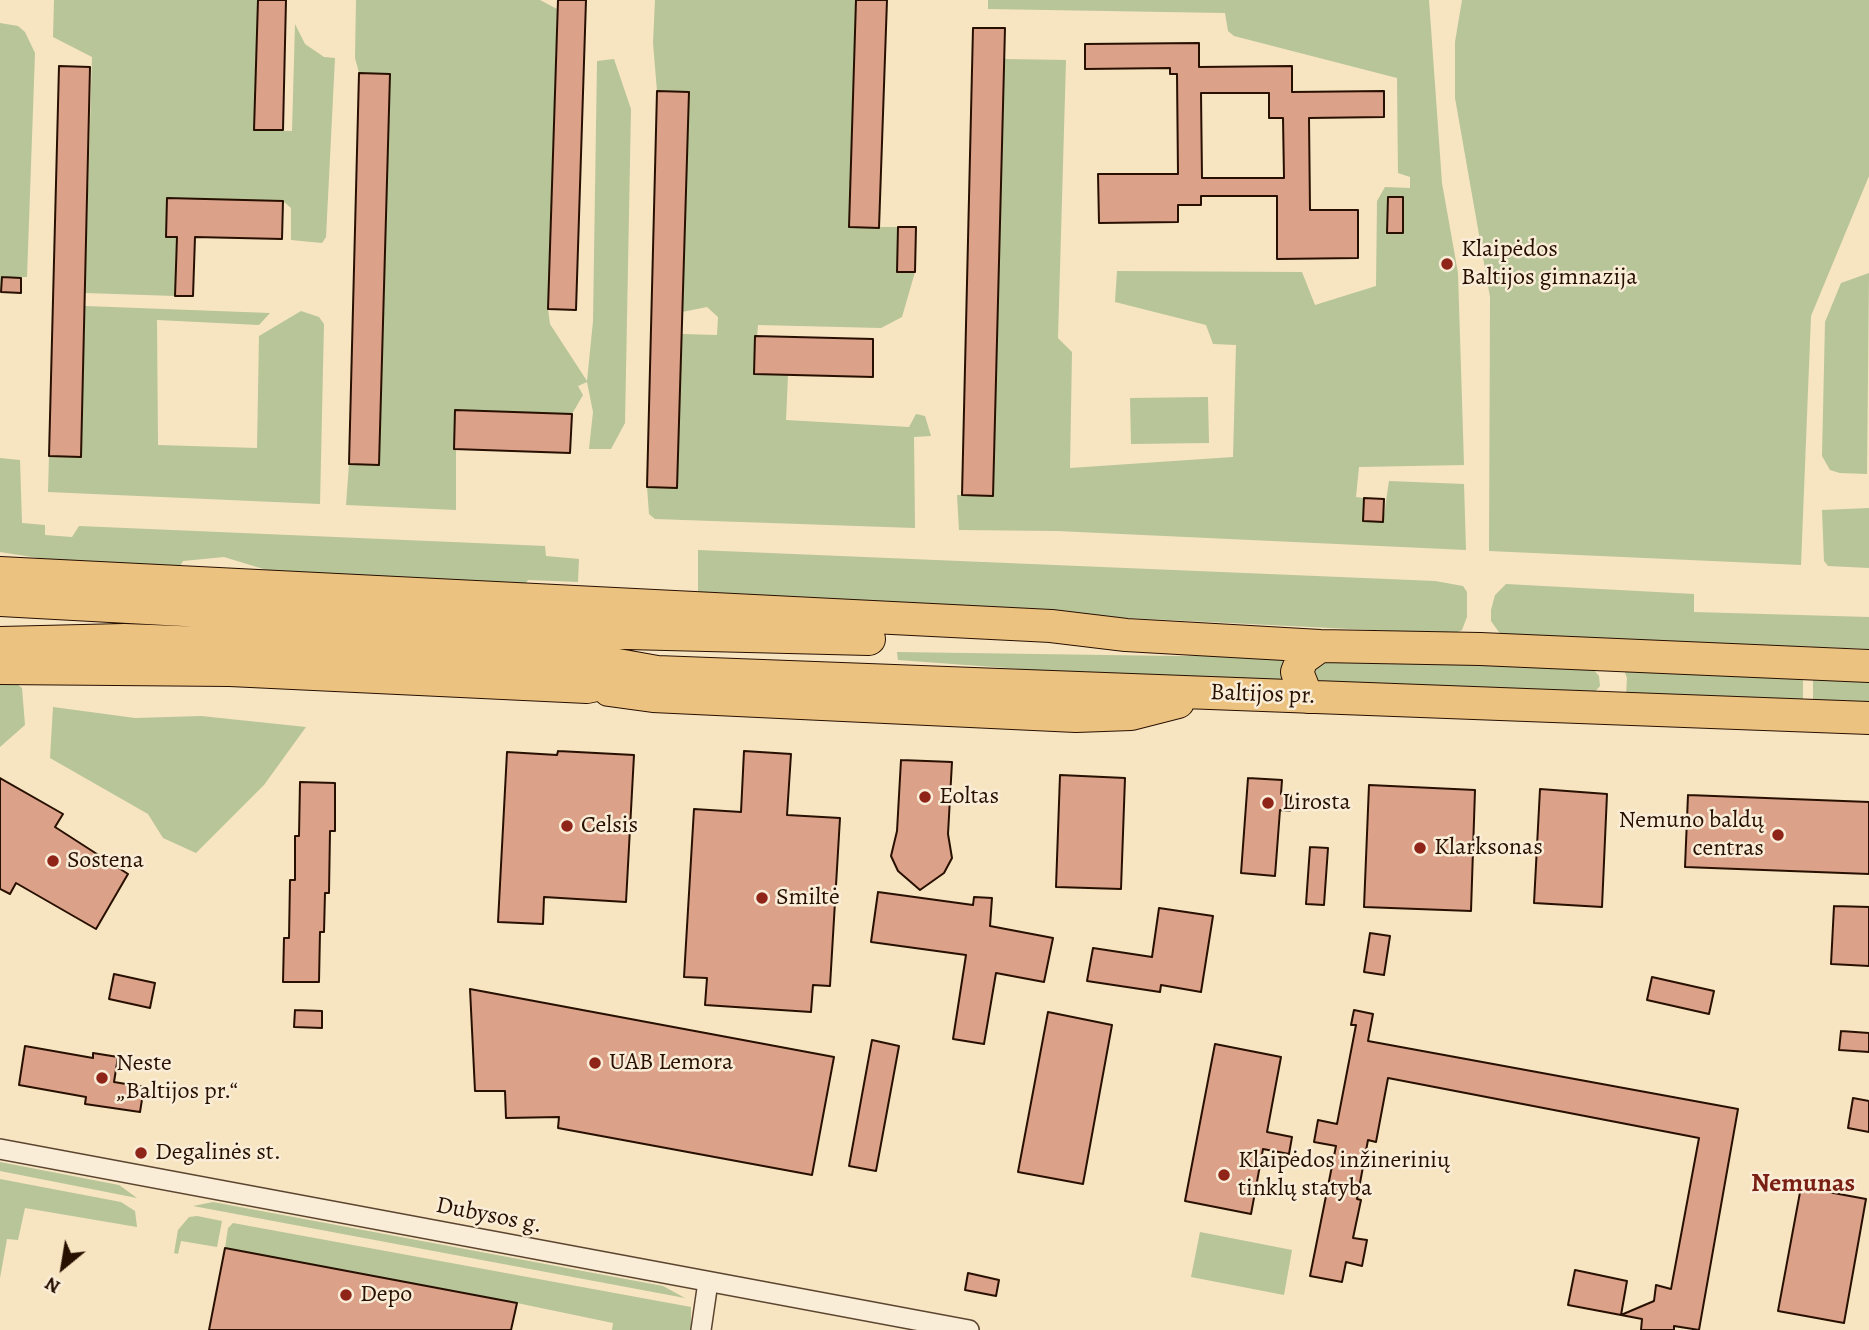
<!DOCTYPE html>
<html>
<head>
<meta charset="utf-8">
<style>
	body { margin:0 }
	#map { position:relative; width:1869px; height:1330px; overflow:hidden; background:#f7e4c1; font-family:Alegreya,serif }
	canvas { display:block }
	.north { position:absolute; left:28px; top:1232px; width:70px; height:70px; -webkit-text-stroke:5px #faedd7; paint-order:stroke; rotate:210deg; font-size:19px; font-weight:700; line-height:28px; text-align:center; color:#281000 }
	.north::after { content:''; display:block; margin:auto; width:24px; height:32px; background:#281000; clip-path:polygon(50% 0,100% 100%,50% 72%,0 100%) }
</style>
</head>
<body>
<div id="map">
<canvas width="1869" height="1330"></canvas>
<div class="north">N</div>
</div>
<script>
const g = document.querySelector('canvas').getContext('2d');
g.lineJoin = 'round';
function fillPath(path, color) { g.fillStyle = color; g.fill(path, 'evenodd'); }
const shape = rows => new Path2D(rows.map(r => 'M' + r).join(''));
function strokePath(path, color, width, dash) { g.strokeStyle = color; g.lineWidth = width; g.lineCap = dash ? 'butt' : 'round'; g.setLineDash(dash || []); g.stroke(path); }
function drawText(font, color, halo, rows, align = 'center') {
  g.font = font + ' Alegreya,serif'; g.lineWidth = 5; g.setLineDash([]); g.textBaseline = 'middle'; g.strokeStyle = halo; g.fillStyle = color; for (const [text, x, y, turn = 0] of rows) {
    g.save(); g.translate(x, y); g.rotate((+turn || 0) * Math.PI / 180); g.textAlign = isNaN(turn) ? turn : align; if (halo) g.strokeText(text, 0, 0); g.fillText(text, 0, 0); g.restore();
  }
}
fillPath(shape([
	[54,0,258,0,255,130,292,131,295,24,305,44,324,57,335,58,326,237,322,243,291,240,291,208,283,201,167,198,166,236,195,237,195,253,176,253,175,296,85,293,92,57,53,37],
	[356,0,540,0,557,9,548,309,550,324,587,381,593,321,597,61,614,59,631,109,625,423,611,449,589,449,593,412,587,382,578,386,583,395,572,414,456,410,456,510,346,505,349,464,379,465,390,74,359,73,355,58],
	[655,0,856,0,850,227,898,227,897,271,915,272,902,317,881,328,758,325,754,374,788,375,786,420,909,427,916,414,925,416,931,436,914,437,915,528,655,519,649,514,647,487,677,487,682,334,717,335,718,317,707,307,682,312,689,93,657,91,653,43],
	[988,0,1429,0,1442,183,1458,273,1464,465,1359,467,1356,497,1364,498,1363,521,1383,522,1389,481,1464,484,1466,550,1057,531,959,530,957,495,992,496,1004,59,1066,60,1058,338,1072,352,1070,468,1233,457,1236,345,1213,344,1206,325,1115,302,1117,271,1302,272,1315,305,1376,286,1377,201,1385,187,1410,188,1410,177,1398,173,1397,78,1234,36,1228,31,1225,13,988,9],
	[1462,0,1869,0,1869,176,1811,316,1801,565,1489,551,1490,297,1455,98,1455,42],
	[0,23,18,26,25,32,35,53,27,277,2,277,0,292],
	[1869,273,1867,474,1840,473,1830,470,1822,456,1825,322,1841,283],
	[85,306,270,313,259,325,157,320,158,445,257,448,259,336,301,311,319,317,324,324,320,504,48,492,49,456,81,457],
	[1208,397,1209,443,1131,444,1130,398],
	[0,458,20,460,22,523,45,525,45,535,72,537,79,526,545,546,546,556,579,559,578,582,528,580,524,586,303,581,224,557,183,561,178,570,64,562,0,552],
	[1869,508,1869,568,1828,566,1824,561,1822,510],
	[698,550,1435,581,1463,586,1467,592,1467,617,1462,630,1453,634,698,597],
	[1506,584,1694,594,1694,612,1869,617,1869,649,1501,635,1491,621,1491,610,1495,595],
	[897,652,1175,656,1285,656,1282,680,1143,678,898,660],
	[1320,658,1592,668,1599,676,1600,686,1592,695,1318,686,1311,667],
	[1624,670,1803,676,1803,706,1626,695,1627,678],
	[1813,677,1869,679,1869,709,1813,707],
	[13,681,22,688,25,725,0,747,0,682],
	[53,707,135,718,201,716,306,727,264,785,196,853,163,838,148,814,50,758],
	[0,1162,119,1185,137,1198,0,1171],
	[0,1179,121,1202,135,1211,137,1227,25,1208,18,1240,7,1239,0,1278],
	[213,1202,663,1286,685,1298,193,1206],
	[197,1216,222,1221,217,1247,181,1241,178,1254,174,1253,178,1230,189,1217],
	[233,1223,691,1307,691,1330,612,1330,613,1323,517,1303,225,1248,228,1228],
	[1200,1232,1292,1250,1284,1295,1191,1277]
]), '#b7c598');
const building = shape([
	[258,0,286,0,283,130,254,130,258,0],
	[558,0,586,0,576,310,548,309,558,0],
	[856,0,887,0,879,228,849,227,856,0],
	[973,28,1005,28,993,496,962,495,973,28],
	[1199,43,1199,67,1292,66,1292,92,1384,91,1384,117,1309,118,1310,210,1358,210,1358,258,1277,259,1277,196,1201,196,1201,205,1178,205,1178,222,1099,223,1098,174,1178,174,1177,74,1170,74,1170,68,1085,69,1085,44,1199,43],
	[1201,93,1269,93,1269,118,1283,118,1284,178,1202,178,1201,93],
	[59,66,90,67,81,457,49,456,59,66],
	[359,73,390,74,379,465,349,464,359,73],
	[657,91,689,92,677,488,647,487,657,91],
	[1388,197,1403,197,1403,233,1387,233,1388,197],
	[167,198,283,201,282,239,195,237,193,296,175,296,177,237,166,237,167,198],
	[898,227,916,227,915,272,897,272,898,227],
	[2,277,21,278,21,293,1,292,2,277],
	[755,336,873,339,873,377,754,374,755,336],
	[455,410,572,414,570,453,454,449,455,410],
	[1364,498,1384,499,1383,522,1363,521,1364,498],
	[558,751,634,755,626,902,544,897,543,924,498,922,507,752,557,755,558,751],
	[744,751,791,754,787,815,840,818,830,986,813,985,811,1012,705,1005,707,978,684,977,694,809,741,812,744,751],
	[901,760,952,762,948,834,952,858,944,873,920,890,898,871,891,856,897,831,901,760],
	[1060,775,1125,778,1121,889,1056,887,1060,775],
	[0,778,63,814,55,827,128,874,96,929,16,883,10,894,0,889,0,778],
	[1248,778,1282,780,1281,794,1291,795,1290,811,1280,810,1275,876,1241,873,1248,778],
	[300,782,335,783,335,831,330,831,329,893,325,893,324,932,320,932,319,982,283,982,284,938,289,938,290,880,295,880,295,836,299,836,300,782],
	[1369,785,1475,790,1471,911,1364,907,1369,785],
	[1540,789,1607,794,1602,907,1534,903,1540,789],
	[1688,795,1869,802,1869,874,1685,867,1688,795],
	[1310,847,1328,848,1324,905,1306,904,1310,847],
	[878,892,973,905,974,897,992,898,990,926,1053,938,1044,982,996,973,984,1044,953,1039,966,955,871,942,878,892],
	[1834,906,1869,907,1869,966,1831,964,1834,906],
	[1159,908,1213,916,1201,992,1161,985,1160,992,1087,981,1093,948,1152,957,1159,908],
	[1370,933,1390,936,1384,975,1364,972,1370,933],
	[114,974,155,983,150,1008,109,999,114,974],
	[1652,977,1714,991,1709,1014,1647,1000,1652,977],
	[470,989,834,1057,812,1175,558,1128,559,1117,506,1118,505,1091,475,1091,470,989],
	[295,1010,322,1011,322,1028,294,1027,295,1010],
	[1354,1010,1373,1014,1368,1041,1738,1109,1699,1330,1674,1326,1674,1330,1641,1330,1642,1319,1621,1315,1654,1301,1656,1285,1671,1289,1699,1138,1388,1078,1376,1142,1368,1140,1357,1199,1361,1200,1353,1238,1367,1240,1362,1266,1346,1262,1342,1282,1310,1276,1336,1146,1314,1142,1318,1120,1337,1124,1356,1025,1351,1025,1354,1010],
	[1048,1012,1112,1025,1083,1184,1018,1172,1048,1012],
	[1841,1031,1869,1033,1869,1052,1839,1050,1841,1031],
	[872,1040,899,1046,876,1171,849,1166,872,1040],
	[1215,1044,1281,1057,1267,1132,1292,1137,1289,1154,1263,1149,1251,1214,1185,1201,1215,1044],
	[25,1046,93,1058,93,1053,118,1057,114,1082,144,1087,140,1112,85,1104,86,1097,19,1085,25,1046],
	[1853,1098,1869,1101,1869,1132,1848,1128,1853,1098],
	[1801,1187,1866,1199,1844,1323,1778,1311,1801,1187],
	[225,1248,517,1303,511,1330,209,1330,225,1248],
	[1575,1270,1627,1281,1621,1315,1568,1305,1575,1270],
	[968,1273,999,1280,996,1296,965,1290,968,1273]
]);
fillPath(building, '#dba189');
strokePath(building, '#281000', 2);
const minor = shape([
	[0,1149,969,1330],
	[701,1330,708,1282]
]);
const trunk = shape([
	[0,573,1051,626,1126,635,1320,646,1480,649,1869,666],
	[0,600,586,632,869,639],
	[0,643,124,640,391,650,584,659,657,672,1869,718],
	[0,668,230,670,587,687,642,675],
	[609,690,653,696,1076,716,1131,714,1178,702],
	[1307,697,1297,672,1302,659,1320,646]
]);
strokePath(minor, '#5c4530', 22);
strokePath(trunk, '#281000', 34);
strokePath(minor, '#faedd7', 19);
strokePath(trunk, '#ecc280', 32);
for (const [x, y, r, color] of [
	[1447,264,7,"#8f2418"],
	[925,797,7,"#8f2418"],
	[1268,803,7,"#8f2418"],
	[567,826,7,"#8f2418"],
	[1778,835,7,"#8f2418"],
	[1420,848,7,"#8f2418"],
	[53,861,7,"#8f2418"],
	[762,898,7,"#8f2418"],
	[595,1063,7,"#8f2418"],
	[102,1078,7,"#8f2418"],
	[141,1153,7,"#8f2418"],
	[1224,1175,7,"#8f2418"],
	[346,1295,7,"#8f2418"]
]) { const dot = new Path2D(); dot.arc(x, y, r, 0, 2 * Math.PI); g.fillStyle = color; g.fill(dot); strokePath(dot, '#faedd7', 2.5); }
drawText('24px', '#281000', '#faedd7', [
	["Klaipėdos",1461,250],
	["Baltijos gimnazija",1461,278],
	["Eoltas",939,797],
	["Lirosta",1282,803],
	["Nemuno baldų",1764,821,"right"],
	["centras",1764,849,"right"],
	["Celsis",581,826],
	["Klarksonas",1434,848],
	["Sostena",67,861],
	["Smiltė",776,898],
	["UAB Lemora",609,1063],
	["Neste",116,1064],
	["„Baltijos pr.“",116,1092],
	["Degalinės st.",155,1153],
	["Klaipėdos inžinerinių",1238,1161],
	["tinklų statyba",1238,1189],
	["Depo",360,1295]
], 'left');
drawText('24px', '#281000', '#faedd7', [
	["Baltijos pr.",1263,695,2],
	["Dubysos g.",489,1216,11]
]);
drawText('bold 26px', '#7a1f14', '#faedd7', [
	["Nemunas",1803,1185]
]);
</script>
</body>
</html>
